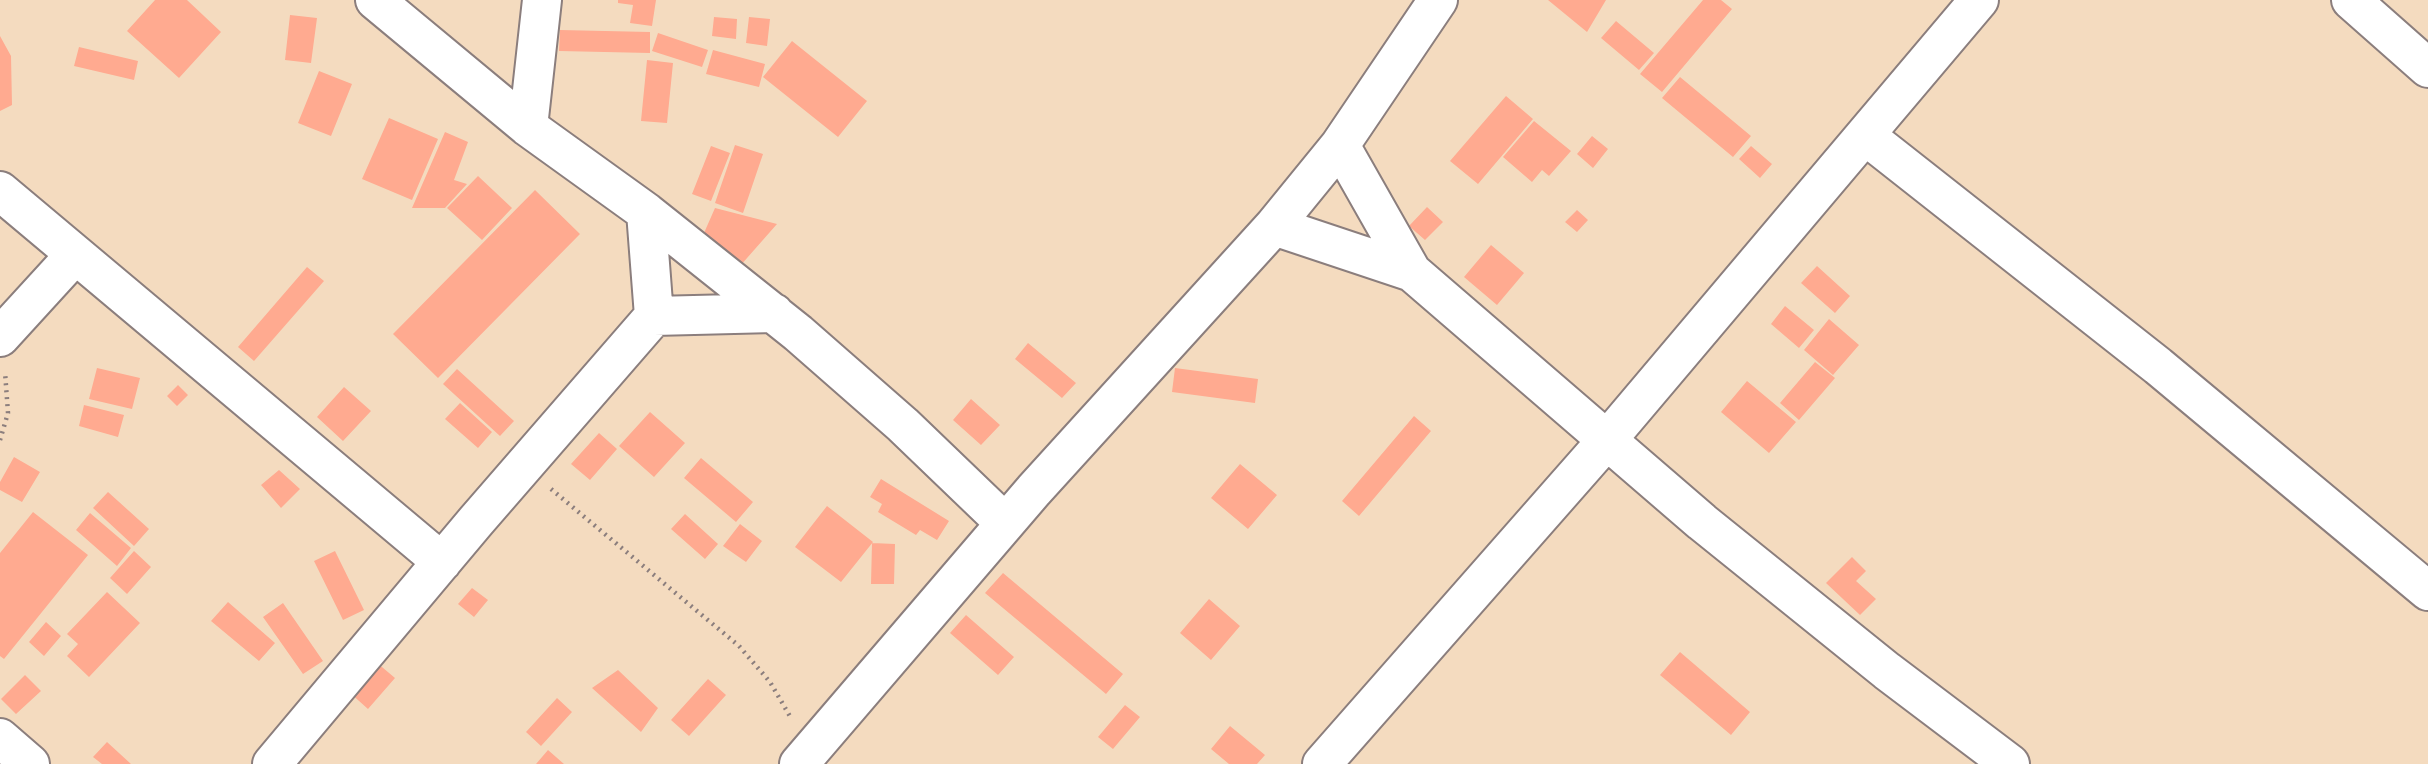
<!DOCTYPE html>
<html>
<head>
<meta charset="utf-8">
<style>
	body { margin:0 }
	canvas { display:block; background:#f4dbbf }
</style>
</head>
<body>
<canvas width="2428" height="764"></canvas>
<script>
const g = document.querySelector('canvas').getContext('2d');
g.lineJoin = 'round';
function fillPath(path, color) { g.fillStyle = color; g.fill(path, 'evenodd'); }
const shape = rows => new Path2D(rows.map(r => 'M' + r).join(''));
function strokePath(path, color, width, dash) { g.strokeStyle = color; g.lineWidth = width; g.lineCap = dash ? 'butt' : 'round'; g.setLineDash(dash || []); g.stroke(path); }
fillPath(shape([
	[155,0,187,0,221,32,179,78,127,31],
	[618,0,656,0,652,26,630,23,633,5,618,3],
	[1548,0,1606,0,1587,32],
	[1703,0,1721,0,1732,9,1662,92,1640,74],
	[290,15,317,18,311,63,285,60],
	[714,17,737,19,736,39,712,36],
	[749,17,770,19,767,46,746,43],
	[1616,21,1654,53,1639,70,1601,38],
	[560,30,650,32,650,53,559,51],
	[658,33,708,50,702,67,652,51],
	[0,36,11,56,12,105,0,111],
	[792,41,867,101,838,137,763,77],
	[79,47,138,61,134,80,74,66],
	[713,50,765,64,759,87,706,74],
	[647,60,673,63,667,123,641,121],
	[319,71,352,84,331,136,298,123],
	[1680,77,1751,136,1733,157,1662,98],
	[1506,96,1533,119,1478,184,1450,161],
	[389,118,438,139,412,200,362,179],
	[1534,121,1571,151,1549,176,1542,170,1532,182,1503,157],
	[445,132,468,142,454,180,467,184,445,208,412,208],
	[1592,136,1608,149,1593,168,1577,154],
	[735,145,763,154,743,213,715,203],
	[711,146,730,153,711,201,692,194],
	[1751,146,1772,164,1760,178,1739,159],
	[478,176,512,208,482,240,447,208],
	[535,190,580,234,438,378,393,334],
	[1427,207,1443,222,1425,240,1409,226],
	[715,208,777,224,740,266,704,233],
	[1577,210,1588,220,1577,232,1565,222],
	[1491,245,1524,273,1497,305,1464,277],
	[1817,266,1850,296,1835,313,1801,283],
	[307,267,324,281,254,361,238,347],
	[1785,306,1814,330,1799,348,1771,324],
	[1829,319,1859,345,1833,375,1804,350],
	[1028,343,1076,383,1062,398,1015,359],
	[1815,362,1835,378,1799,420,1780,403],
	[97,368,140,378,132,409,89,399],
	[1175,368,1258,379,1255,403,1172,392],
	[457,369,514,421,500,436,443,384],
	[1747,381,1796,422,1769,453,1721,412],
	[178,385,188,395,177,406,167,396],
	[344,387,371,411,343,441,317,417],
	[971,399,1000,425,981,445,953,420],
	[460,403,492,432,478,448,445,419],
	[84,405,124,415,118,437,79,426],
	[650,412,685,443,654,477,619,446],
	[1414,416,1431,431,1359,516,1342,501],
	[599,433,617,449,590,480,571,464],
	[14,457,40,472,22,502,0,490,0,482],
	[701,458,753,502,736,522,684,478],
	[1240,464,1277,495,1248,529,1211,498],
	[279,470,300,489,281,508,261,485],
	[881,479,949,521,937,540,920,530,916,535,878,512,882,504,870,497],
	[108,492,149,529,134,546,93,508],
	[827,506,873,542,841,582,795,547],
	[33,512,88,555,4,659,0,656,0,553],
	[90,513,131,548,117,566,76,530],
	[685,514,718,544,705,559,671,529],
	[740,524,762,541,746,562,723,546],
	[872,543,895,544,894,584,871,584],
	[134,551,151,567,127,594,110,578],
	[335,551,364,610,343,620,314,561],
	[1852,557,1866,571,1856,581,1876,599,1860,615,1826,583],
	[1003,573,1123,674,1106,694,985,593],
	[472,588,488,600,474,617,458,604],
	[107,592,140,623,89,677,67,656,78,644,67,634],
	[1209,599,1240,626,1211,660,1180,633],
	[228,602,275,643,259,661,211,621],
	[283,603,323,661,303,674,263,617],
	[966,615,1014,657,998,675,950,633],
	[46,622,61,636,44,656,29,642],
	[1680,652,1750,712,1731,735,1660,675],
	[376,662,395,678,368,709,349,692],
	[618,670,658,708,641,732,592,688],
	[25,675,41,691,16,714,1,699],
	[708,679,726,695,689,736,671,720],
	[557,698,572,712,541,746,526,732],
	[1125,705,1140,717,1113,749,1098,737],
	[1230,726,1265,755,1257,764,1229,764,1211,749],
	[107,742,131,764,102,764,93,757],
	[548,750,564,764,536,764]
]), '#ffaa90');
const minor = shape([
	[375,0,528,127,646,212,798,333,903,425,1005,523],
	[2351,0,2428,68],
	[528,127,542,0],
	[1866,136,2158,366,2428,591],
	[1340,145,1412,272,1702,522,1887,671,2010,764],
	[0,191,442,562],
	[1274,226,1412,272],
	[654,316,774,313],
	[0,337,74,256],
	[0,738,30,764],
	[272,764,476,521,654,316,646,212],
	[799,764,1034,490,1274,226,1340,145,1438,0],
	[1322,764,1607,440,1979,0]
]);
strokePath(minor, '#8b7e7d', 42);
strokePath(shape([
	[0,440,8,413,5,372],
	[551,489,739,646,770,682,791,718]
]), '#8b7e7d', 4.5, [2, 5]);
strokePath(minor, '#fff', 38);
</script>
</body>
</html>
